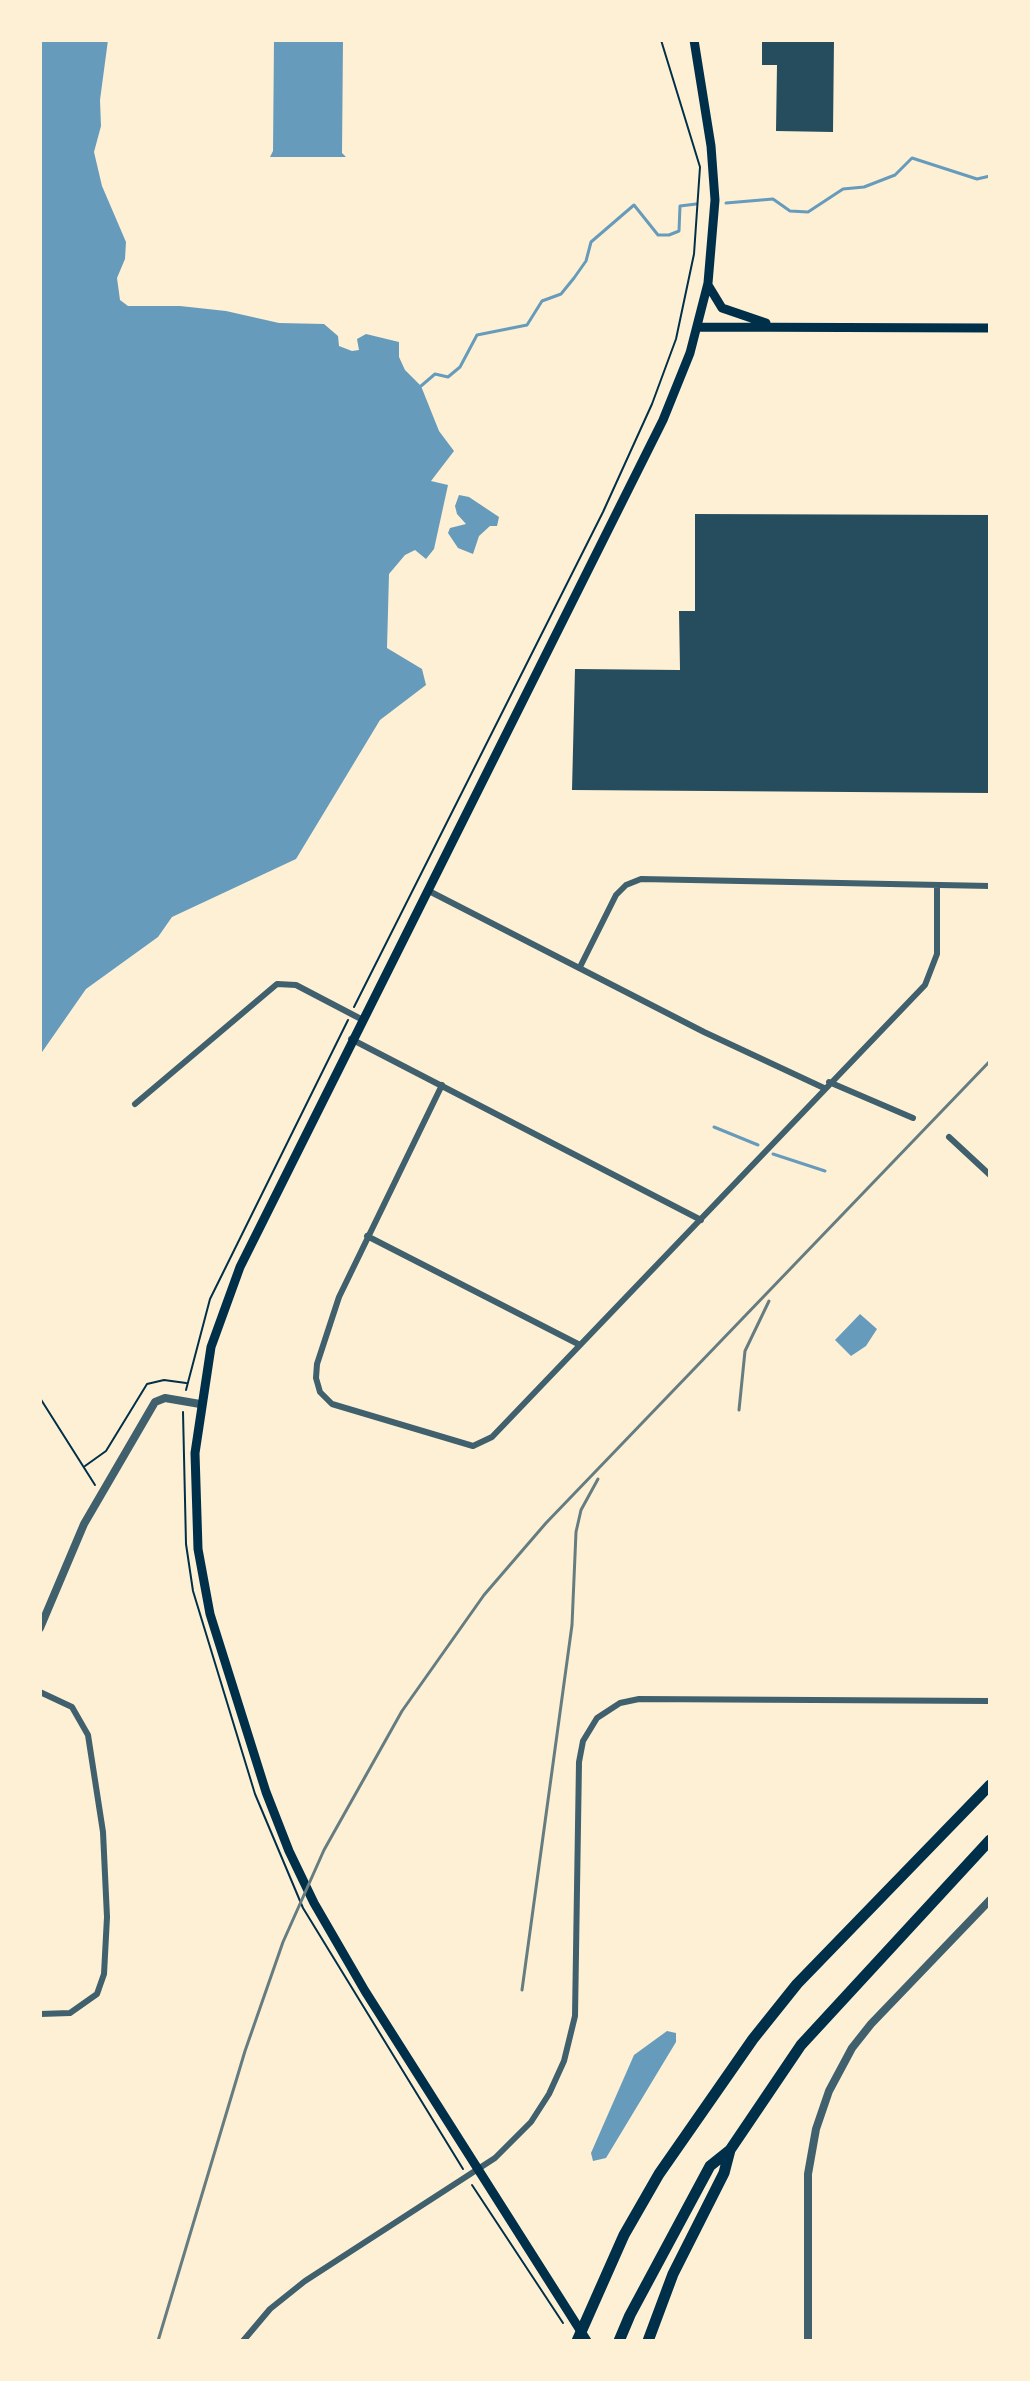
<!DOCTYPE html>
<html>
<head>
<meta charset="utf-8">
<style>
	body { margin:0 }
	#map { position:relative; width:1030px; height:2381px; overflow:hidden; background:#fdf0d5; font-family:Rubik,sans-serif }
	canvas { display:block }
	.frame { position:absolute; inset:0; border:42px solid #fdf0d5; pointer-events:none }
</style>
</head>
<body>
<div id="map">
<canvas width="1030" height="2381"></canvas>
<div class="frame"></div>
</div>
<script>
const g = document.querySelector('canvas').getContext('2d');
g.lineJoin = 'round';
function fillPath(path, color) { g.fillStyle = color; g.fill(path, 'evenodd'); }
const shape = rows => new Path2D(rows.map(r => 'M' + r).join(''));
function strokePath(path, color, width, dash) { g.strokeStyle = color; g.lineWidth = width; g.lineCap = dash ? 'butt' : 'round'; g.setLineDash(dash || []); g.stroke(path); }
fillPath(shape([
	[40,40,108,40,100,100,101,126,94,152,102,186,126,242,125,259,117,278,120,300,128,306,180,306,226,311,279,323,324,324,338,336,339,346,352,351,359,350,357,339,366,334,399,342,399,357,405,370,421,386,439,431,454,451,431,481,448,485,434,549,426,559,415,550,405,555,389,574,387,648,422,669,426,685,380,720,296,859,172,917,158,937,86,989,40,1055],
	[274,40,343,40,342,153,346,157,270,157,273,151],
	[459,495,469,497,499,517,497,526,490,526,479,536,473,554,458,548,448,533,450,528,466,524,457,514,455,506],
	[860,1314,877,1329,866,1346,851,1356,835,1340],
	[667,2031,676,2033,676,2042,606,2158,593,2161,591,2153,634,2055]
]), '#669bbc');
strokePath(shape([
	[726,203,773,199,790,211,808,212,843,189,864,187,895,175,912,158,977,179,990,176],
	[421,386,435,374,448,377,460,367,477,335,527,325,542,301,561,294,574,278,586,261,591,242,634,205,658,235,669,235,679,231,680,206,696,204],
	[714,1127,758,1145],
	[773,1154,825,1171]
]), '#669bbc', 3);
fillPath(shape([
	[762,40,834,40,833,132,776,131,777,65,762,65],
	[695,514,990,515,990,793,572,790,575,669,680,670,679,611,695,611]
]), '#264d5e');
strokePath(shape([
	[354,1007,603,512,652,404,676,339,694,254,700,167,661,40],
	[186,1390,210,1299,348,1020],
	[40,1398,95,1485],
	[183,1412,186,1544,193,1591,255,1794,303,1908,463,2169],
	[85,1466,106,1451,147,1384,164,1380,186,1383],
	[472,2185,563,2323]
]), '#003049', 2);
strokePath(shape([
	[427,890,704,1032,824,1088],
	[580,967,616,895,626,885,641,879,990,886],
	[351,1039,701,1220],
	[829,1082,913,1118],
	[442,1085,339,1297,317,1364,316,1378,320,1392,332,1404,473,1446,492,1437,925,985,937,954,937,885],
	[135,1104,277,984,296,985,361,1019],
	[949,1137,990,1175],
	[367,1236,580,1345],
	[40,1692,72,1707,88,1735,103,1832,107,1917,104,1974,97,1994,70,2013,40,2014],
	[243,2341,270,2309,305,2281,495,2158,531,2122,549,2094,564,2061,575,2016,579,1762,583,1741,597,1718,620,1703,639,1699,990,1701]
]), '#3f606c', 6);
strokePath(shape([
	[40,1628,84,1524,155,1402,165,1398,200,1404],
	[808,2341,808,2174,816,2129,829,2091,852,2048,871,2024,990,1900]
]), '#3f606c', 8);
strokePath(shape([
	[708,285,722,308,766,323],
	[698,327,990,328],
	[587,2341,365,1991,314,1903,289,1851,266,1792,210,1614,198,1549,195,1453,211,1347,240,1267,663,420,690,353,708,283,715,200,711,146,694,40]
]), '#003049', 9);
strokePath(shape([
	[577,2341,624,2235,659,2174,753,2039,797,1984,990,1785],
	[619,2341,630,2315,710,2166,730,2150,801,2045,990,1840],
	[648,2341,673,2274,724,2173,730,2150]
]), '#003049', 11);
strokePath(shape([
	[739,1410,745,1351,769,1301],
	[522,1990,572,1625,576,1532,581,1510,598,1479],
	[158,2341,245,2051,283,1942,324,1850,402,1711,484,1595,546,1523,990,1061]
]), '#657d81', 3);
</script>
</body>
</html>
